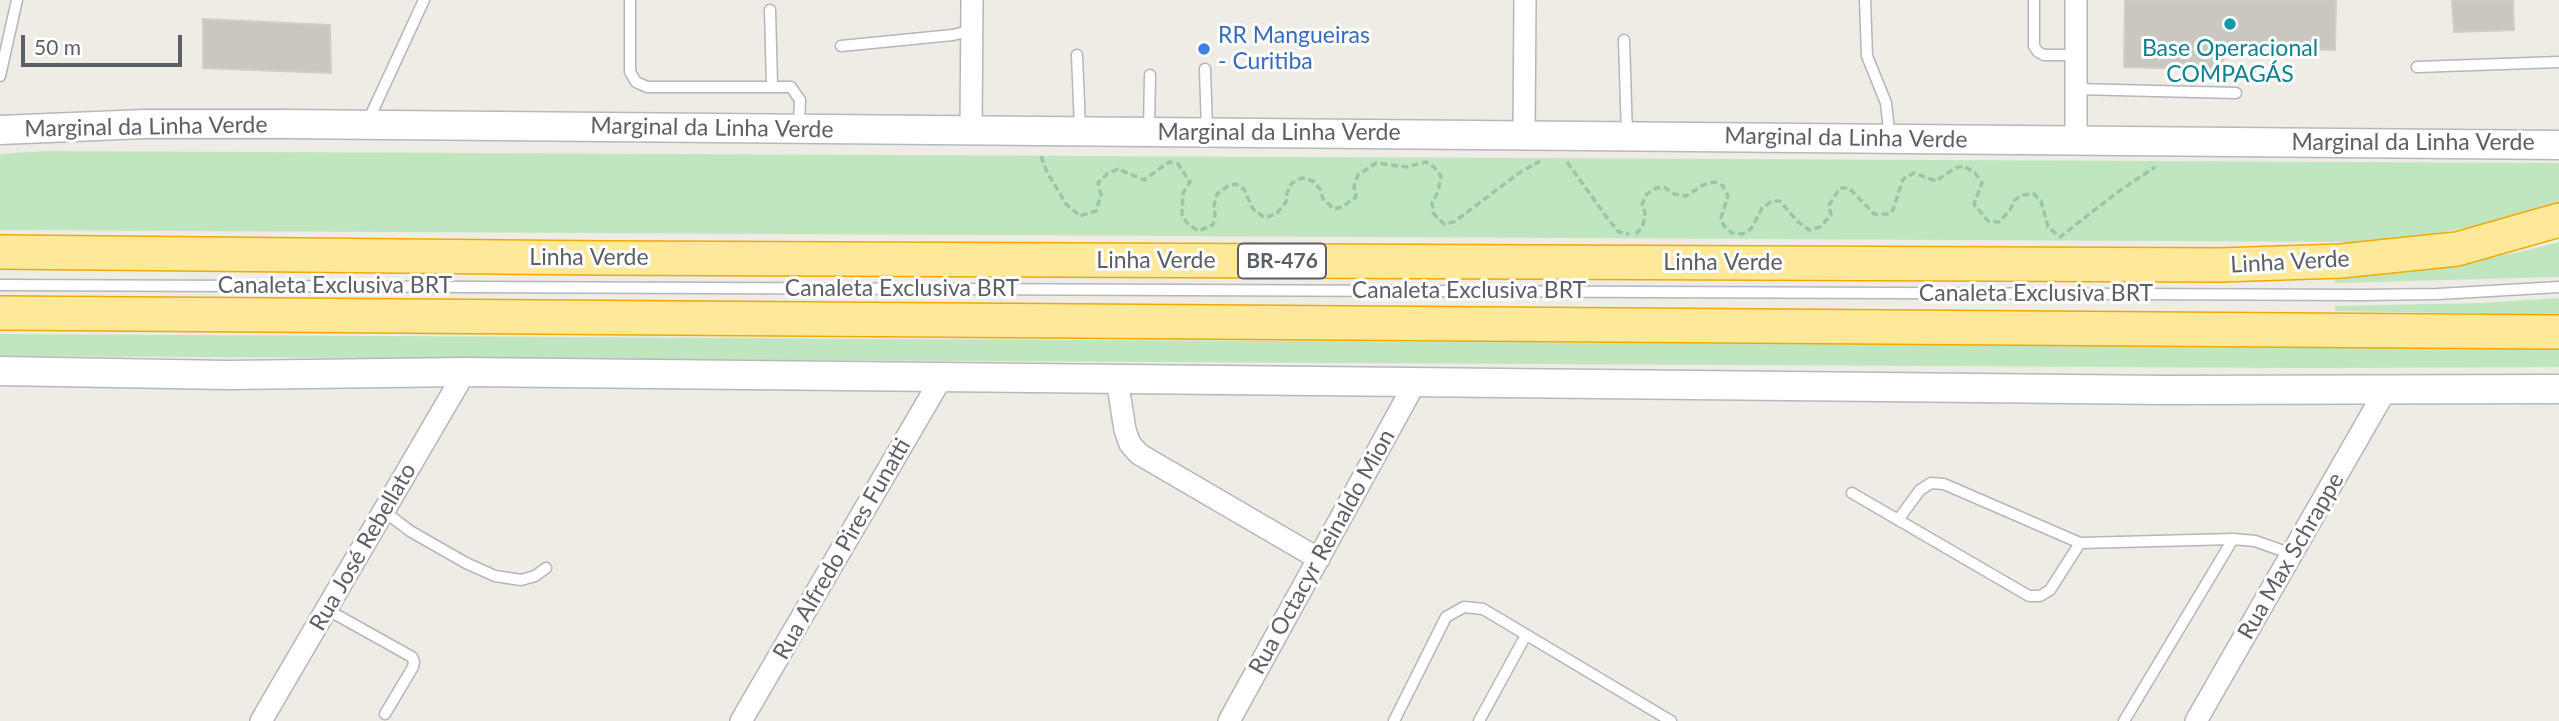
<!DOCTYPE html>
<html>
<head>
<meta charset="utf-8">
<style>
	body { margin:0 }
	#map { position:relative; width:2559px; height:721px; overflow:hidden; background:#eeece4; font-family:Lato,sans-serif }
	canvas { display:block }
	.scale { position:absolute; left:21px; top:35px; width:161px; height:32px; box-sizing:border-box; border:4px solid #5c6064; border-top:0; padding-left:9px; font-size:21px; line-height:24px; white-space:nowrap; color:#5c6064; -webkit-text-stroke:5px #fff; paint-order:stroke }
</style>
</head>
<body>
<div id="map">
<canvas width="2559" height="721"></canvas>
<div class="scale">50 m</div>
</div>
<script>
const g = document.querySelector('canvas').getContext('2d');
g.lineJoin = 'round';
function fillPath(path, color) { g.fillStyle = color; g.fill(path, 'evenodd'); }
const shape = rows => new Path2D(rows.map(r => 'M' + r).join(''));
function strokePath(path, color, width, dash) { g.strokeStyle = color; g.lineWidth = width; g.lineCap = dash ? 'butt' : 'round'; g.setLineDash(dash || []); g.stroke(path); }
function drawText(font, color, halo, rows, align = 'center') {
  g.font = font + ' Lato,sans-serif'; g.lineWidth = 6; g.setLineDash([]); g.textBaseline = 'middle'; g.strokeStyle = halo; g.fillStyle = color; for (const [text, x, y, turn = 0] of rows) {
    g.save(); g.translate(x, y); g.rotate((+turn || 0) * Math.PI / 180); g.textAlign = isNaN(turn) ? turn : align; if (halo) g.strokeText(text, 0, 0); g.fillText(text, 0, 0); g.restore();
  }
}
fillPath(shape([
	[45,151,2559,163,2559,207,2532,215,2434,234,2353,242,0,230,0,154],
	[2559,242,2559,277,2335,283,2335,277,2444,266,2524,251],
	[2559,298,2559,315,2335,311,2335,306,2481,303],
	[0,334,2559,348,2559,367,2310,368,0,356]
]), '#c0e6c0');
const building = shape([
	[2125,0,2336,0,2335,50,2224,48,2223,70,2124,67,2125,0],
	[2452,0,2513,0,2514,30,2454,32,2452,0],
	[203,19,330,25,331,73,203,68,203,19]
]);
fillPath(building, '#cac7c1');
strokePath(building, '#d3cec2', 2);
const service = shape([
	[630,0,630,72,636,82,647,87,791,87,800,100,799,126],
	[1865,0,1867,56,1886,103,1890,139],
	[2034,0,2034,46,2038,52,2044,55,2076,55],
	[770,10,772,85],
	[1624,40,1627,136],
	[841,46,953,35,972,30],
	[1077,55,1080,129],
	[2417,67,2559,62],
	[1205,69,1207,130],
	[0,76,17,0],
	[2076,89,2236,93],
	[368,121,424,0],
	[1149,129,1150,75],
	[0,285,2363,295,2438,294,2559,287],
	[1852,493,2029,596,2040,596,2050,590,2080,543],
	[385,512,410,531,466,563,495,576,521,580,535,576,546,568],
	[1898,520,1920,490,1931,483,1944,484,2080,543,2233,539,2255,541,2292,554],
	[326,609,412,657,414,662,413,667,385,714],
	[1394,721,1446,617,1464,607,1483,609,1671,721],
	[1479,721,1526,635],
	[2124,721,2233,539]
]);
const minor = shape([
	[971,131,972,0],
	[1524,135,1525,0],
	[2076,140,2076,0],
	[1117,379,1125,430,1130,444,1139,454,1319,559],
	[261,721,465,372],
	[741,721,942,377],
	[1229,721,1415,383],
	[2196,721,2385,391]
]);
const secondary = shape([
	[0,130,145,124,281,124,2559,145],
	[0,371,228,375,465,372,2165,390,2559,389]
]);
const trunk = shape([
	[0,252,603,258,2220,265,2341,261,2457,249,2559,220],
	[0,313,2559,332]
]);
strokePath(service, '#b4b6bb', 13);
strokePath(minor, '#b4b6bb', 24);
strokePath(secondary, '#b5b8be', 31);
strokePath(trunk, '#f2a800', 36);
strokePath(shape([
	[1041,156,1047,172,1066,204,1080,216,1096,211,1101,195,1098,183,1107,174,1118,169,1144,180,1169,162,1178,164,1190,182,1183,193,1182,215,1187,223,1198,231,1213,225,1215,215,1214,205,1217,194,1228,186,1236,184,1244,189,1253,209,1265,218,1277,213,1286,202,1287,193,1292,183,1302,178,1313,181,1320,189,1323,199,1334,209,1342,207,1356,197,1354,186,1358,175,1376,163,1406,167,1426,162,1434,167,1441,176,1438,192,1432,203,1434,214,1444,224,1454,222,1519,173,1540,161],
	[1567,162,1608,219,1619,232,1629,234],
	[1636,234,1643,226,1645,213,1642,204,1647,194,1656,188,1664,187,1674,194,1686,196,1703,185,1715,182,1723,186,1728,196,1721,218,1724,226,1732,233,1742,234,1751,229,1762,208,1772,201,1780,201,1797,221,1809,230,1820,227,1831,215,1829,205,1840,188,1849,188,1874,214,1889,214,1893,210,1903,179,1914,173,1936,181,1955,168,1964,166,1975,173,1982,183,1974,204,1988,221,1999,222,2010,210,2015,200,2021,195,2034,194,2041,201,2048,227,2060,237,2119,191,2155,167]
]), '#99c7a6', 3.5, [7, 3.5]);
strokePath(service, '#fff', 10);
strokePath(minor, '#fff', 21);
strokePath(secondary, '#fff', 28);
strokePath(trunk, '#fee99a', 33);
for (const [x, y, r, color] of [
	[2230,24,7,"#0f9aa8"],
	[1204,49,7,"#3f7fe0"]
]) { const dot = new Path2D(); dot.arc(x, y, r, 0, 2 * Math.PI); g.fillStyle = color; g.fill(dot); strokePath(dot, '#fff', 2.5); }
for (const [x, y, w] of [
	[1282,261,88]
]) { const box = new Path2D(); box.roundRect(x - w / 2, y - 17.5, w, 35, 5); g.fillStyle = '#fff'; g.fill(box); strokePath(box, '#5c6064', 2); }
drawText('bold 21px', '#5c6064', null, [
	["BR-476",1282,261]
]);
drawText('23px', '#366cbe', '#fff', [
	["RR Mangueiras",1218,36],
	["- Curitiba",1218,62]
], 'left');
drawText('23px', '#0d838f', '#fff', [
	["Base Operacional",2230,49],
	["COMPAGÁS",2230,75]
]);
drawText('23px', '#5c6064', '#fff', [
	["Marginal da Linha Verde",146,127,-1],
	["Marginal da Linha Verde",712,128,1],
	["Marginal da Linha Verde",1279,133],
	["Marginal da Linha Verde",1846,138,1],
	["Marginal da Linha Verde",2413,143],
	["Linha Verde",589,258],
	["Linha Verde",1156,261],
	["Linha Verde",2290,262,-3],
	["Linha Verde",1723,263],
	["Canaleta Exclusiva BRT",335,286],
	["Canaleta Exclusiva BRT",902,289],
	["Canaleta Exclusiva BRT",1469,291],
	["Canaleta Exclusiva BRT",2036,294],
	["Rua José Rebellato",363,547,-60],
	["Rua Alfredo Pires Funatti",842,549,-60],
	["Rua Octacyr Reinaldo Mion",1322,552,-61],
	["Rua Max Schrappe",2291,556,-60]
]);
</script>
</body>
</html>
